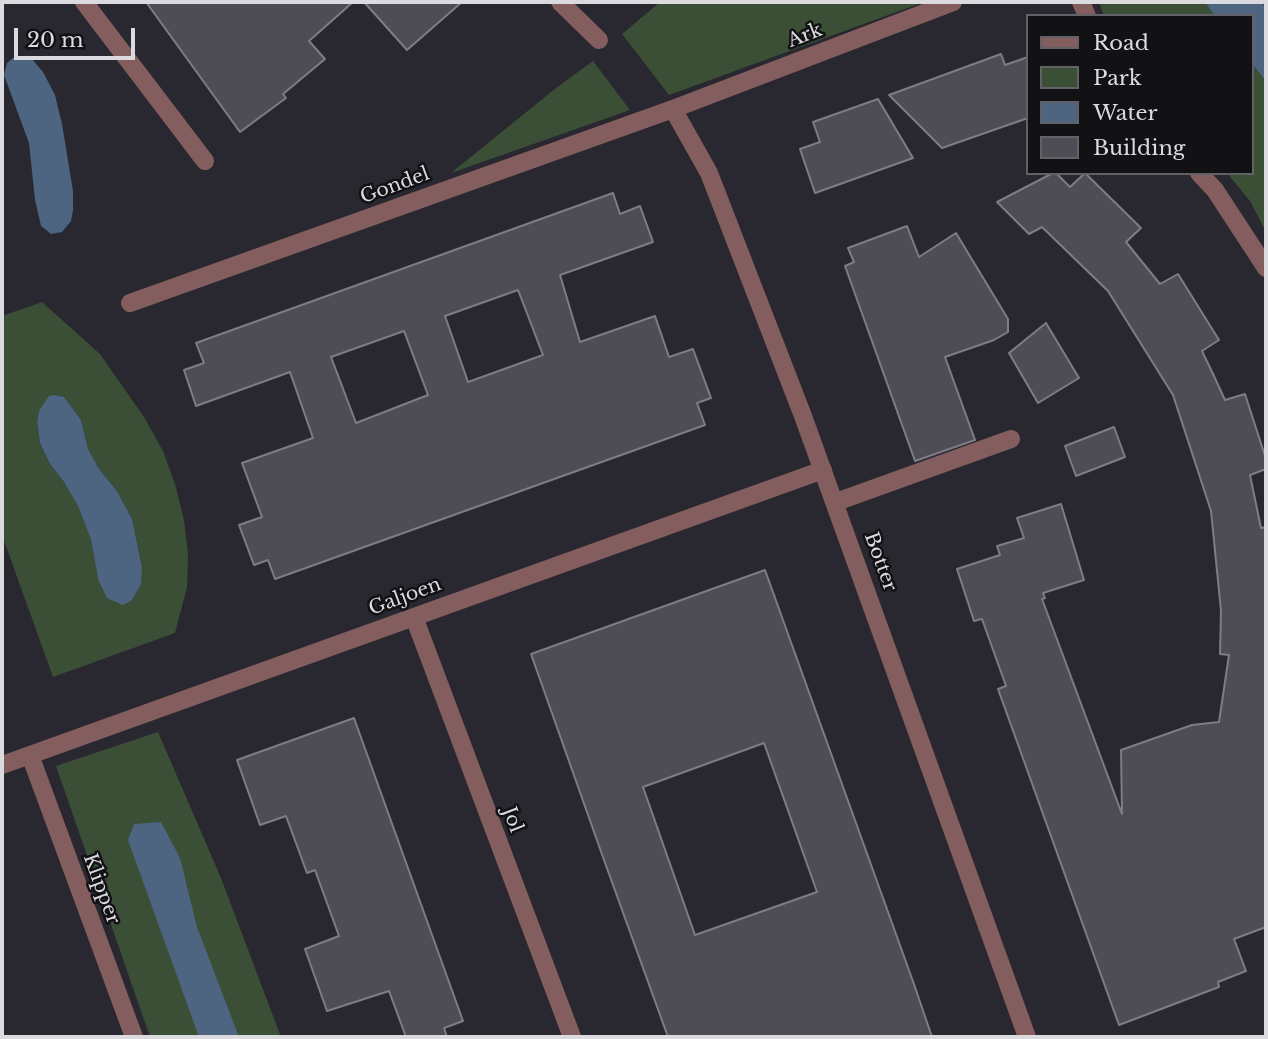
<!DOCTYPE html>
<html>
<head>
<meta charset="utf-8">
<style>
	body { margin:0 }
	#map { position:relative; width:1268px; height:1039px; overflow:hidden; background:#29272f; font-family:"Libre Baskerville",serif }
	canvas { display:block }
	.frame { position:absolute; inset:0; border:4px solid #dbdadf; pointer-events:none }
	.legend { position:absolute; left:1026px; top:14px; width:228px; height:161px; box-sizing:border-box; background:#121114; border:2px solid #626165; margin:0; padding:9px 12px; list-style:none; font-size:21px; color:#dbdadf }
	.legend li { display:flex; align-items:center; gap:14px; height:35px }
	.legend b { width:35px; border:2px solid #626165 }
	.scale { position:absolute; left:14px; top:28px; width:121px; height:32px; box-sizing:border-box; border:4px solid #dbdadf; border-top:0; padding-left:9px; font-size:21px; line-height:24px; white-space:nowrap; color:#dbdadf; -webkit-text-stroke:5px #121114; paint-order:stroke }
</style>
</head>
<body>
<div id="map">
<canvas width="1268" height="1039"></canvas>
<div class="frame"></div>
<ul class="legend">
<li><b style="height:9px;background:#845e5e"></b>Road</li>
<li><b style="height:19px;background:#3b4f36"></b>Park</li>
<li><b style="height:19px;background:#4d6580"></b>Water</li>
<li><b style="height:19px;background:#4e4d55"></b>Building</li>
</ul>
<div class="scale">20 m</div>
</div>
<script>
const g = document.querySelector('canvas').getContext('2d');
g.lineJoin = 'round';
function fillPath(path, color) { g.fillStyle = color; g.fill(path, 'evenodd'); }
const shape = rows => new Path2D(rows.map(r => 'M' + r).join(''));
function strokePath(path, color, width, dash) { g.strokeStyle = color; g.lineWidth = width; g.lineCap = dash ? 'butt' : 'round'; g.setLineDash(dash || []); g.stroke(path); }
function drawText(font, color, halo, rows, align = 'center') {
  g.font = font + ' "Libre Baskerville",serif'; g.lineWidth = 5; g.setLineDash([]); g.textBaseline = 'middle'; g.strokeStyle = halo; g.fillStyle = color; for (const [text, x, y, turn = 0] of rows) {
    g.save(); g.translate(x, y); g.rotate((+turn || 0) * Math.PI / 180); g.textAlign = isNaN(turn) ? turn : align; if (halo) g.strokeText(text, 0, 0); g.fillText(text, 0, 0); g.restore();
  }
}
fillPath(shape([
	[660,2,924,2,669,95,622,34],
	[1099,2,1205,2,1215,16,1104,16],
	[593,61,630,110,451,173,556,88],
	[1252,64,1266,81,1266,232,1250,201,1227,173,1252,173],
	[42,302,100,354,144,417,163,451,175,484,184,520,188,555,187,587,175,633,53,677,2,535,2,316],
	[55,395,64,397,81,420,88,449,99,469,117,491,132,519,142,567,98,579,91,540,78,506,64,482,50,464,40,443,37,421,39,411],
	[158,732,221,878,281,1037,150,1037,56,766]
]), '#3b4f36');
fillPath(shape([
	[1205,2,1261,2,1266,8,1266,81,1252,64,1252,16,1215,16],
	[22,56,31,58,43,72,55,95,62,124,73,191,73,210,71,221,62,232,51,234,41,226,35,200,29,143,4,75,7,63,13,58],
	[55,395,64,397,81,420,88,449,99,469,117,491,132,519,142,567,141,584,132,600,123,605,107,598,98,579,91,540,78,506,64,482,50,464,40,443,37,421,39,411,49,396],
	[161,822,180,858,197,927,239,1037,199,1037,128,840,134,824]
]), '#4d6580');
const building = shape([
	[146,2,353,2,309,41,325,59,283,94,286,98,240,132,146,2],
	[364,2,462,2,407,50,364,2],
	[1001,54,1005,65,1028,57,1028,118,942,148,889,95,1001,54],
	[878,99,913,158,815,193,800,149,820,142,813,122,878,99],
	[1053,173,1056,173,1070,187,1085,173,1141,228,1126,242,1160,284,1178,274,1219,340,1202,351,1214,376,1225,400,1245,394,1266,459,1266,469,1250,475,1261,528,1266,527,1266,927,1234,939,1246,971,1218,982,1219,987,1119,1025,998,689,1006,686,982,619,974,621,957,569,1000,555,997,546,1024,538,1017,518,1061,504,1084,580,1043,593,1045,598,1042,599,1122,814,1121,750,1192,725,1219,722,1229,655,1220,654,1221,611,1211,511,1173,395,1108,291,1042,227,1029,234,997,202,1053,173],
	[613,193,620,214,640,206,653,242,560,275,580,342,655,316,669,357,693,349,711,398,697,403,705,425,275,579,268,560,254,565,239,525,262,517,242,463,313,438,290,372,196,406,184,370,204,363,196,343,613,193],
	[518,290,543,355,468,382,445,316,518,290],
	[404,331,428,395,356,423,331,357,404,331],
	[907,226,919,257,956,233,1008,319,1008,332,994,340,945,357,975,440,915,461,845,266,854,262,848,248,907,226],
	[1046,323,1079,378,1038,403,1009,353,1046,323],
	[1114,427,1125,457,1076,476,1065,446,1114,427],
	[765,570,915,987,932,1037,668,1037,604,860,531,654,765,570],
	[764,743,817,892,695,935,643,787,764,743],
	[354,718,463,1021,444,1028,447,1037,406,1037,389,991,327,1011,305,949,339,936,315,870,307,873,286,816,260,825,237,760,354,718]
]);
fillPath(building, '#4e4d55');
strokePath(building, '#7e7c85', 2);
strokePath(shape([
	[84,2,205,161],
	[560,2,599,40],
	[1081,2,1087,16],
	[673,109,709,173,803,416,1027,1037],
	[1199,173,1215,190,1266,268],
	[130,303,673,109,953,2],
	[836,502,1011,439],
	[414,617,572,1037],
	[30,755,134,1037],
	[2,765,823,470]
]), '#845e5e', 18);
drawText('19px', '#dbdadf', '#121114', [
	["Ark",805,36,-21],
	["Gondel",395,186,-20],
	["Botter",880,562,70],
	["Galjoen",405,597,-20],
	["Jol",512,820,69],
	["Klipper",101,889,70]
]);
</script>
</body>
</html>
